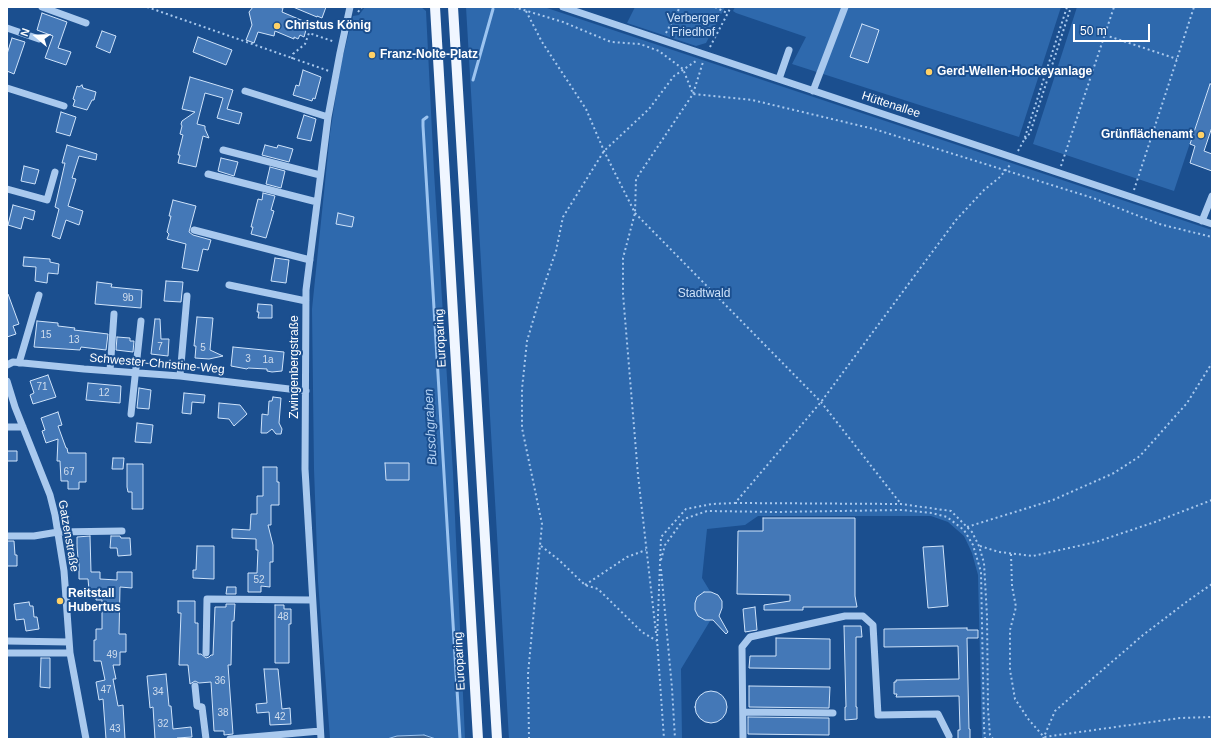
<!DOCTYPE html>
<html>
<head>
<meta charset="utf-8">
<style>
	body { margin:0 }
	#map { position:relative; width:1219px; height:746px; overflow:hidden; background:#1b4f8f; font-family:Arial,sans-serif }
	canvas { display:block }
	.frame { position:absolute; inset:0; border:8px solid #fff; pointer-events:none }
	.north { position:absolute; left:16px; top:16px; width:40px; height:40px; -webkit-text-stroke:3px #1b4f8f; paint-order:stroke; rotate:289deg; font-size:11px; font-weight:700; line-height:16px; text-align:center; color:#fff }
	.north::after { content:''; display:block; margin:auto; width:14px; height:18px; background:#fff; clip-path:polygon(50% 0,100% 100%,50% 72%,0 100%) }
	.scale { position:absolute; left:1073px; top:24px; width:77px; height:18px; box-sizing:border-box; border:2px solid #fff; border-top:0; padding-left:5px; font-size:12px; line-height:14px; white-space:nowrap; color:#fff; -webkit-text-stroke:3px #1b4f8f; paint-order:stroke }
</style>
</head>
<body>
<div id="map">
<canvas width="1219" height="746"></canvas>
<div class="frame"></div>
<div class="north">N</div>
<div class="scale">50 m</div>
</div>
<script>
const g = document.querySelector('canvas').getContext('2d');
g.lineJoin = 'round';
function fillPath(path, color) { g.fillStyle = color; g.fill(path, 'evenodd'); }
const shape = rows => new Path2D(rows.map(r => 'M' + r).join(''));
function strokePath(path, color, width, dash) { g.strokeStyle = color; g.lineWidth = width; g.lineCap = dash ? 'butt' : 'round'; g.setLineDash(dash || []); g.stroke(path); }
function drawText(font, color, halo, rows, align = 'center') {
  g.font = font + ' Arial,sans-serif'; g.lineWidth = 4; g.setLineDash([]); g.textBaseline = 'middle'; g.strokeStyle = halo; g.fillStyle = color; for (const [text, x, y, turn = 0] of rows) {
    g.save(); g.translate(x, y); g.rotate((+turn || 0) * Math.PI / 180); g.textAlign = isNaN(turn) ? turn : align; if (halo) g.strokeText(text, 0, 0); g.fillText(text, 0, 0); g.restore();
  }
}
fillPath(shape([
	[365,7,421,7,426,11,434,172,453,473,465,739,436,739,424,735,397,736,387,739,330,739,318,581,314,469,312,309,330,134,340,68,353,16,359,15],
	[466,7,544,7,1212,230,1212,739,982,739,978,575,972,553,964,536,948,522,931,516,758,516,745,525,707,529,702,578,719,606,681,669,682,739,509,739],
	[635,7,725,7,706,43,696,46,627,23],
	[735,7,1061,7,1019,137,792,64,806,37,736,13,733,11],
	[1077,7,1212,7,1212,77,1174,191,1033,144]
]), '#2e69ad');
const water = shape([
	[424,735,436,739,387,739,397,736,424,735]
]);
fillPath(water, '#3c6290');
strokePath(water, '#9cc4f0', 1);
strokePath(shape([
	[473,80,493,9],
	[427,117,423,120,423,126,460,739]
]), '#9cc4f0', 3);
const building = shape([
	[253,7,277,7,283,8,282,12,308,23,304,37,300,35,298,39,294,37,294,39,275,31,274,36,258,32,254,43,246,40,252,25,249,12,253,7],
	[293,7,326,7,322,18,317,16,317,17,293,7],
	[42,13,67,22,58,48,71,52,66,65,45,58,53,36,37,30,42,13],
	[862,24,879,30,868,63,850,57,862,24],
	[102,31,116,36,110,53,96,47,102,31],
	[198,37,232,50,226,65,193,52,198,37],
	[12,38,25,42,14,74,7,71,7,54,12,38],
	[303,70,321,77,315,99,313,98,312,101,293,95,296,85,299,86,303,70],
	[190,77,233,90,227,109,242,113,239,124,217,118,223,98,205,93,197,124,205,126,205,129,209,138,203,136,196,167,178,163,180,155,178,155,183,135,180,134,182,126,181,124,182,121,195,112,182,109,190,77],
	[1210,84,1212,84,1212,127,1204,151,1212,154,1212,171,1190,163,1195,146,1190,144,1210,84],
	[82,85,83,88,96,92,94,100,92,100,87,110,73,106,75,100,73,99,77,86,79,87,82,85],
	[61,112,76,117,70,136,56,132,61,112],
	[304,115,316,119,311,141,297,138,304,115],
	[67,145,97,154,96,160,79,156,72,178,76,179,68,206,83,211,79,225,66,220,60,239,52,236,59,209,55,207,65,163,62,163,67,145],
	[265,145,277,148,278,145,293,149,289,162,262,155,265,145],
	[221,158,238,162,234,176,218,171,221,158],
	[24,166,39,170,35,184,21,181,24,166],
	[270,167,285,171,281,188,266,184,270,167],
	[263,193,275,196,271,210,274,211,266,238,251,234,253,227,251,227,258,199,262,200,263,193],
	[173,200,196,206,189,232,193,235,211,240,208,250,203,249,198,271,182,268,186,244,167,239,169,234,167,232,171,216,169,216,173,200],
	[13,205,35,211,33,220,24,217,21,229,8,225,13,205],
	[338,213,354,217,352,227,336,224,338,213],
	[24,257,50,259,50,262,59,264,58,274,48,273,47,283,35,281,36,267,23,266,24,257],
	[275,258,289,260,286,283,271,281,275,258],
	[166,281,183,282,181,302,164,301,166,281],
	[97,282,112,284,111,287,142,290,141,308,95,304,97,282],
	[7,294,8,294,19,324,13,326,16,334,7,337,7,294],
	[258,304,272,305,272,318,258,318,259,312,257,312,258,304],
	[197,317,213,318,210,350,223,356,209,359,195,358,196,346,194,346,197,317],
	[155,319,160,319,161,339,169,339,168,356,151,354,155,319],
	[37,321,58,323,58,326,75,328,74,330,108,334,106,350,81,347,80,350,34,347,37,321],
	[117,337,130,338,130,341,134,341,133,352,116,350,117,337],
	[233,347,284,352,282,371,272,372,267,371,267,369,248,368,247,369,231,366,233,347],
	[48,375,56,397,33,404,30,395,34,393,30,381,48,375],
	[88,383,121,386,120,403,86,400,88,383],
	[139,388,151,390,149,409,137,408,139,388],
	[184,393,205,395,204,403,192,402,191,414,182,413,184,393],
	[273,397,281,398,279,423,282,429,281,434,276,434,272,429,267,433,261,433,262,414,268,415,269,401,272,401,273,397],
	[219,403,240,405,247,414,234,426,229,419,218,418,219,403],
	[58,412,62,425,58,426,66,448,67,448,68,453,86,453,86,482,79,482,79,489,68,489,68,481,61,481,60,461,57,461,58,439,46,443,42,431,45,430,41,418,58,412],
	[137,423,153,425,151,443,135,442,137,423],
	[7,451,17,451,17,461,7,461,7,451],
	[113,458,124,458,123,469,112,469,113,458],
	[385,463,409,463,409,480,386,480,385,463],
	[127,464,143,464,143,509,132,509,132,492,128,492,127,487,127,464],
	[263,467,277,467,277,482,279,482,279,505,271,505,271,525,268,525,273,545,273,562,270,562,270,587,261,586,261,592,248,592,248,573,257,573,258,550,256,550,256,539,232,538,232,529,250,530,251,514,257,514,257,496,263,496,263,467],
	[763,518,855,518,855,596,857,607,803,607,803,610,764,610,764,605,790,601,790,595,737,594,738,531,763,531,763,518],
	[90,536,91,572,100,572,100,579,117,580,117,572,132,572,132,588,120,587,119,634,126,634,126,652,120,652,120,665,113,665,116,679,113,679,118,706,123,705,125,739,106,739,103,699,99,700,96,682,105,680,101,661,94,661,94,640,96,640,96,629,102,629,102,600,96,600,96,590,89,590,88,579,79,579,79,559,78,559,77,546,77,537,90,536],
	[111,536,120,536,121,538,130,538,131,555,118,556,117,548,110,548,111,536],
	[7,541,14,541,15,555,17,555,17,566,7,566,7,541],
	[197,546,214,546,214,579,193,578,193,570,196,570,197,546],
	[943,546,948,606,928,608,923,547,943,546],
	[227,587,236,587,236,594,226,594,227,587],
	[704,592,711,592,718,595,722,601,722,608,719,616,728,632,726,634,713,620,705,620,698,616,695,610,695,603,697,597,704,592],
	[178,601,195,601,195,623,198,623,198,654,201,654,206,658,209,657,211,655,213,655,215,607,226,607,226,604,235,604,234,621,232,621,231,665,228,665,233,734,224,735,224,731,214,731,211,682,199,683,195,681,190,684,188,665,179,665,181,613,178,613,178,601],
	[29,602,30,606,33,606,34,617,37,617,39,629,26,631,24,619,16,620,14,604,29,602],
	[275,605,284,605,284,609,291,609,291,624,289,624,289,663,275,663,275,605],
	[755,607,757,630,745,632,743,609,755,607],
	[844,626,861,626,862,637,856,637,856,707,857,707,857,719,845,720,845,707,846,707,844,626],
	[967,628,967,630,978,630,978,638,967,638,969,729,970,729,970,739,958,739,958,730,960,730,959,696,896,697,897,694,894,694,894,682,896,682,896,680,959,679,958,646,884,647,884,629,967,628],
	[776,638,830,639,830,669,749,668,750,656,776,656,776,638],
	[41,658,50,658,50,688,40,687,41,658],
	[264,669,278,669,282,709,290,708,291,724,270,725,269,712,257,713,256,704,267,703,264,669],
	[166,674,169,706,171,706,173,729,191,727,192,737,177,738,177,739,155,739,153,707,150,708,147,676,166,674],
	[749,686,830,687,829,708,749,707,749,686],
	'695 707a16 16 0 1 1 32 0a16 16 0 1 1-32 0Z',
	[748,717,829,718,829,735,748,734,748,717]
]);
fillPath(building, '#4478b7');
strokePath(building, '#cfe3fa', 1);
strokePath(shape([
	[147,7,329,71],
	[514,7,563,22,611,42,640,44,659,51,683,69,693,94,752,100,874,129,1093,198,1159,224,1212,237],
	[715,7,727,13],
	[526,11,542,42,586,109,604,151,635,213,821,402,901,504],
	[358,12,362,7],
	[666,33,680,7],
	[1105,35,1177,59],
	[710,47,731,7],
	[292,59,293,54,305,44,309,33,335,42],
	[1025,139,1030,133,1071,7],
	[1018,151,1024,140,1067,7],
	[1061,166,1114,7],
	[1134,190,1194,7],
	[735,503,901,504,951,511,972,532,979,546,984,563,987,616,988,709,990,735,993,739],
	[967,527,1053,500,1114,473,1140,456,1187,403,1212,363],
	[541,546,559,560,585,585,598,589,642,632,657,641],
	[980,546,999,552,1033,556,1096,542,1155,522,1212,500],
	[1011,554,1012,586,1016,607,1010,630,1010,670,1015,699,1029,720,1044,737,1180,718,1212,717],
	[661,560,665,545,684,519,707,511,776,512,902,510,932,513,947,517,964,530,973,545,981,572,984,728,985,739],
	[661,569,672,688,675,739],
	[585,585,627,557,646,550],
	[656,633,638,475,623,294,623,258,635,213,636,179,693,94,703,62],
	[657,639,664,739],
	[657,641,661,537,686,509,712,504,735,503,821,402,956,220,984,190,1000,177,1010,165],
	[529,739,528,674,542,524,522,428,522,389,527,341,540,297,556,251,563,217,604,151,649,109,674,76,696,61],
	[1043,739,1055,711,1143,635,1189,600,1212,584]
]), '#a9c9ee', 2, [2, 3]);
strokePath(shape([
	[42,7,86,23],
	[563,7,1212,224],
	[7,28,39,39],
	[779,79,789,50],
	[7,88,64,106],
	[245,91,328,117],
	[813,91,845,7],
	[223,150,320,175],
	[208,174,317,202],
	[7,189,47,200,55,172],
	[1202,221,1212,196],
	[194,230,310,260],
	[229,285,306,301],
	[19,363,39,295],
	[7,365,13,362,84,369,180,376,306,391],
	[110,371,114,314],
	[180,376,187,296],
	[7,381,15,407,50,495,55,515,64,571,70,653,86,739],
	[131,414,141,321],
	[7,427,23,427],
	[7,536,34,536,58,532,122,531],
	[7,641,69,642],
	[7,653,70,653],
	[206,653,207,599,312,600],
	[195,686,197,706,202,707,206,739],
	[743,712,833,713],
	[230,739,320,731],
	[321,739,305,469,306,290,328,117,340,53,350,7],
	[743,739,742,647,750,637,845,616,863,616,873,625,878,715,938,714,949,736]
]), '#a9c9ee', 7);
strokePath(shape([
	[435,7,478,739],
	[453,7,497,739]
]), '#f0f6ff', 10);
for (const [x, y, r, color] of [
	[277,26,4,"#ffd166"],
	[372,55,4,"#ffd166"],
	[929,72,4,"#ffd166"],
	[1201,135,4,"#ffd166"],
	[60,601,4,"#ffd166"]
]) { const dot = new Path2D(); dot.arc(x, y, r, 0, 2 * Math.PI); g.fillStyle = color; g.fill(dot); strokePath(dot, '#1b4f8f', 1.5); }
drawText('10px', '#d0dded', null, [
	["9b",128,298],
	["15",46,335],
	["13",74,340],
	["7",160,347],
	["5",203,348],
	["3",248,359],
	["1a",268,360],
	["71",42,387],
	["12",104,393],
	["67",69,472],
	["52",259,580],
	["48",283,617],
	["49",112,655],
	["36",220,681],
	["47",106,690],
	["34",158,692],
	["38",223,713],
	["42",280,717],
	["32",163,724],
	["43",115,729]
]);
drawText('12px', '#cfe3fa', '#1b4f8f', [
	["Verberger",693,19],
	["Friedhof",693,33],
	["Stadtwald",704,294]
]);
drawText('bold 12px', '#fff', '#1b4f8f', [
	["Christus König",285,26],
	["Franz-Nolte-Platz",380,55],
	["Gerd-Wellen-Hockeyanlage",937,72],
	["Grünflächenamt",1193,135,"right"],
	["Reitstall",68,594],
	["Hubertus",68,608]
], 'left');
drawText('12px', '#fff', '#1b4f8f', [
	["Hüttenallee",891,105,18],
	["Europaring",441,338,-93],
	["Schwester-Christine-Weg",157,364,5],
	["Zwingenbergstraße",295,367,-90],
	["Gatzenstraße",68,536,80],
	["Europaring",460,661,-93]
]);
drawText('italic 13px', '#b5d3f5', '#1b4f8f', [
	["Buschgraben",431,427,-93]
]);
</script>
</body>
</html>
